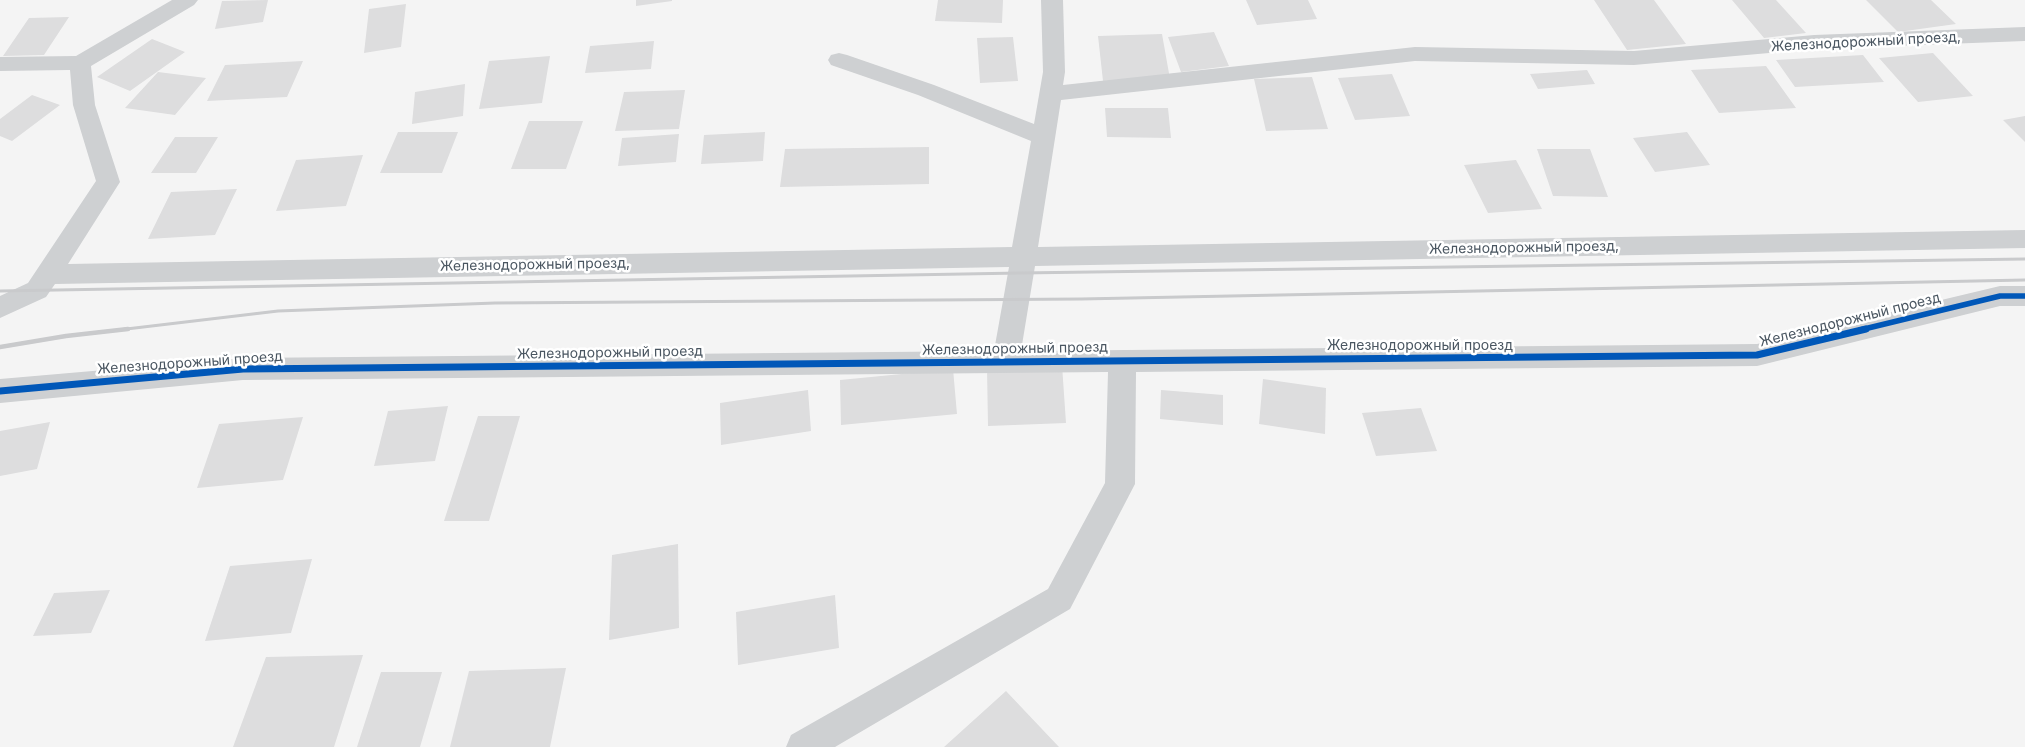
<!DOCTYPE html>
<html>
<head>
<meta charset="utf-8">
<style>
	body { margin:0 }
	canvas { display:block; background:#f4f4f4 }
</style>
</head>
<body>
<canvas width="2025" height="747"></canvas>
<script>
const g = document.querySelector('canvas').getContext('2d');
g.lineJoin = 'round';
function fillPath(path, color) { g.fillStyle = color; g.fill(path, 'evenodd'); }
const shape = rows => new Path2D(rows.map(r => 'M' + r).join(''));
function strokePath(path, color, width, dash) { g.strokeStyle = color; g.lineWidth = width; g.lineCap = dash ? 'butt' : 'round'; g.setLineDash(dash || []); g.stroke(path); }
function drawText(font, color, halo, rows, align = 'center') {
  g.font = font + ' Inter,sans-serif'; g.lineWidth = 5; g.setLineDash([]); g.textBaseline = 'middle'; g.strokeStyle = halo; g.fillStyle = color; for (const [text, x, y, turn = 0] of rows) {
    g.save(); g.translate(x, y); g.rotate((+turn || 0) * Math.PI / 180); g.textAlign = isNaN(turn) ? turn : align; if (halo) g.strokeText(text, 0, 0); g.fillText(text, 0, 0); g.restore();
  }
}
fillPath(shape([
	[268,0,263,22,215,29,222,1],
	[636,0,672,0,672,1,636,6],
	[938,0,1003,0,1002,23,935,21],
	[1246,0,1308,0,1317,19,1257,25],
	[1594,0,1654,0,1686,44,1627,50],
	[1732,0,1776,0,1806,33,1764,38],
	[1866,0,1931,0,1956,24,1898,32],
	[406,4,401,47,364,53,369,9],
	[69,17,44,55,3,56,29,18],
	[1214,32,1229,66,1181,72,1168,37],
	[1162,34,1170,79,1103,81,1098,36],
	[1013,37,1018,81,980,83,977,38],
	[152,39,185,52,130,91,97,77],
	[654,41,651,69,585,73,590,46],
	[1933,53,1973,96,1918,102,1879,58],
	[1863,55,1884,82,1795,87,1776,60],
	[550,56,542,103,479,109,489,61],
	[303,61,287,97,207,101,225,65],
	[1766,66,1796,108,1719,113,1691,70],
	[1587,70,1595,84,1538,89,1530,74],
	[158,72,206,78,175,115,125,108],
	[1392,74,1410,116,1355,120,1338,78],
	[1312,77,1328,129,1266,131,1254,79],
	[465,84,463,116,412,124,415,92],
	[685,90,679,129,615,131,624,92],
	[32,95,60,105,12,141,0,136,0,119],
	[1105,108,1168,108,1171,138,1107,137],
	[2025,116,2025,142,2003,120],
	[529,121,583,121,566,169,511,169],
	[398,132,458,132,442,173,380,173],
	[765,132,763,161,701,164,704,135],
	[1687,132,1710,165,1655,172,1633,138],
	[679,134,676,162,618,166,622,138],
	[175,137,218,137,196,173,151,173],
	[929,147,929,184,780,187,785,149],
	[1537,149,1590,149,1608,197,1553,196],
	[363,155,346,206,276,211,296,160],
	[1516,160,1542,209,1488,213,1464,165],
	[237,189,215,235,148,239,171,192],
	[1062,365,1066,423,988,426,987,368],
	[953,369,957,414,841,425,840,380],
	[1263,379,1326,388,1325,434,1259,424],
	[808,390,811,431,721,445,720,403],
	[1161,390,1223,395,1223,425,1160,419],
	[448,406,435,461,374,466,388,411],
	[1421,408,1437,451,1376,456,1362,413],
	[478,416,520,416,489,521,444,521],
	[303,417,283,480,197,488,219,424],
	[50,422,37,469,0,476,0,431],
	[678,544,679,628,609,640,612,555],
	[312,559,291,633,205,641,230,566],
	[110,590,91,633,33,636,54,593],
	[835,595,839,648,738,665,736,612],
	[363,655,334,747,233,747,266,657],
	[566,668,550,747,450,747,469,671],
	[381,672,442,672,420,747,357,747],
	[1006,691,1059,747,944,747]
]), '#ddddde');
fillPath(shape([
	[172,0,198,0,194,5,91,66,95,105,120,182,68,264,1012,247,1031,141,918,95,831,65,828,60,831,55,839,53,847,55,934,85,1034,124,1043,72,1041,0,1063,0,1065,72,1063,85,1415,47,1634,51,1814,35,2025,27,2025,41,1814,49,1634,65,1415,61,1061,100,1038,247,2025,230,2025,248,1035,266,1021,351,1757,344,2000,286,2025,286,2025,306,2000,306,1757,366,1136,372,1135,484,1070,609,835,747,786,747,791,735,1048,589,1105,483,1108,372,243,380,0,403,0,379,243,358,994,351,1009,267,55,284,46,297,0,318,0,296,28,283,96,181,73,105,70,70,0,71,0,57,76,56,172,0]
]), '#ced0d2');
strokePath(shape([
	[0,291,1020,273,2025,259],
	[118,330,278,311,495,303,1081,299,2025,280]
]), '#c9cacc', 3);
strokePath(shape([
	[0,347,66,336,128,329]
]), '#c9cacc', 4.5);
strokePath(shape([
	[1860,330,2000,296,2025,296]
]), '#0057b8', 5.5);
strokePath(shape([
	[0,391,243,369,1757,355,1866,329]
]), '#0057b8', 7);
drawText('14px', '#4a5661', '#fff', [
	["Железнодорожный проезд,",1866,42,-3],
	["Железнодорожный проезд,",1524,248,-1],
	["Железнодорожный проезд,",535,265,-1],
	["Железнодорожный проезд",1850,320,-14],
	["Железнодорожный проезд",1420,346],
	["Железнодорожный проезд",1015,349,-1],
	["Железнодорожный проезд",610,353,-1],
	["Железнодорожный проезд",190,363,-4]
]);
</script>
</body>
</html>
